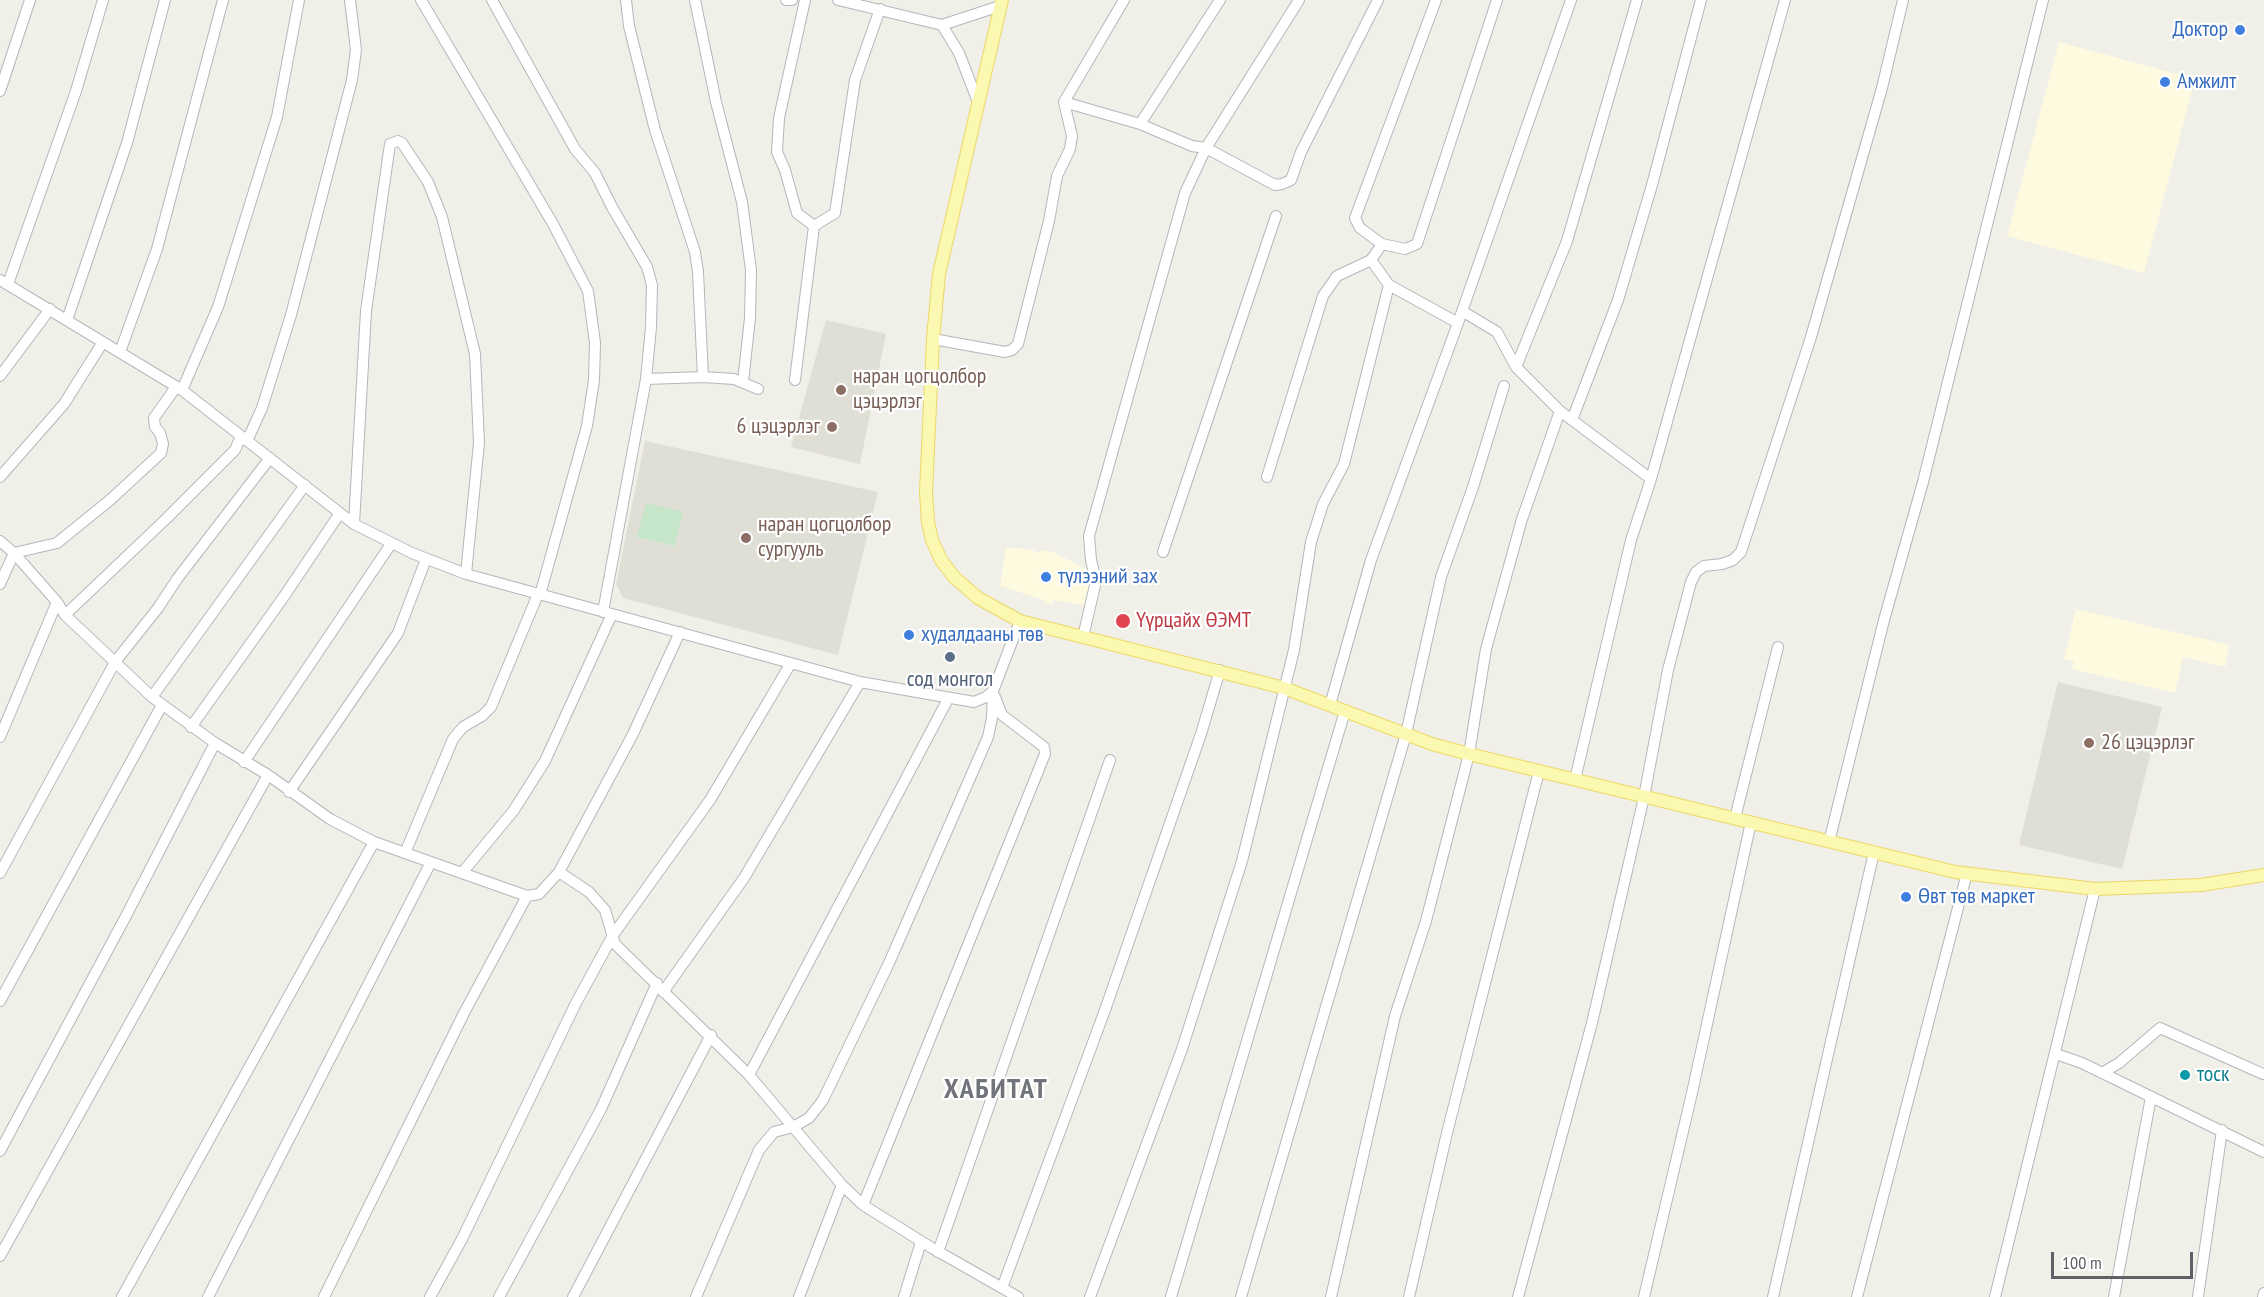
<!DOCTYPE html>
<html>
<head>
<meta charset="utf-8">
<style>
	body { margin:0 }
	#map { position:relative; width:2264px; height:1297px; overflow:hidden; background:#f0efe8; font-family:"PT Sans Narrow",sans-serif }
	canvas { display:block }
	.scale { position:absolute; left:2051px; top:1252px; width:142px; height:27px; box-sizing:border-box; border:3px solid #5f6167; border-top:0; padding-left:8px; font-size:18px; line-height:21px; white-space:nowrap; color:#5f6167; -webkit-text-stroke:4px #fff; paint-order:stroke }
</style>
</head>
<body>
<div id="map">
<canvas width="2264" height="1297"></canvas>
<div class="scale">100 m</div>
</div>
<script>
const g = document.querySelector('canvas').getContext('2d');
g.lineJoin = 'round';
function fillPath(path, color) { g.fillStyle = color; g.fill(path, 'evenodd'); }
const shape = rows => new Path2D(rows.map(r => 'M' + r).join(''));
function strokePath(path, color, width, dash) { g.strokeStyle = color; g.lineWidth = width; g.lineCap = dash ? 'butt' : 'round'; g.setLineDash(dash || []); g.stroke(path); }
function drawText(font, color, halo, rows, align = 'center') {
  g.font = font + ' "PT Sans Narrow",sans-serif'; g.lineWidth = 4.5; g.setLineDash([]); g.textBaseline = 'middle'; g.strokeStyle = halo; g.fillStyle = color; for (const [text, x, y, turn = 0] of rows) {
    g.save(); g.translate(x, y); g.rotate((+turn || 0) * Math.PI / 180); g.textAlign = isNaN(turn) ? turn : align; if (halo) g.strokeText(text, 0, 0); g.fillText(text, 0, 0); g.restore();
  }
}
fillPath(shape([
	[2059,42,2195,79,2144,273,2007,236],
	[1006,547,1034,550,1034,553,1046,550,1055,553,1086,569,1087,572,1092,573,1087,606,1054,600,1053,604,1045,603,1044,600,1000,586],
	[2076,609,2230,645,2225,667,2183,657,2175,693,2072,669,2074,661,2064,659]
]), '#fdfae0');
fillPath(shape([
	[826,320,886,334,860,464,791,447],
	[645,441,878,492,838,655,623,598,616,584],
	[2058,682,2162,707,2122,869,2019,845]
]), '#e0dfd6');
fillPath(shape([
	[646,503,683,512,675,546,637,537]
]), '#c6e6ca');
const minor = shape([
	[421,0,553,224,588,291,595,343,594,380,587,426,540,595],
	[492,0,575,149,595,173,612,207,647,267,652,285,651,327,646,379,603,612],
	[626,0,629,26,655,130,695,252,698,272,703,377],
	[695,0,716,102,742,202,751,270,750,318,743,382],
	[786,0,792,0],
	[805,0,779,118,777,152,785,170,797,213,814,226],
	[838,0,942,25,1000,6],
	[1436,0,1355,218,1360,228,1382,244,1405,249,1417,244,1497,0],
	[942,25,959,53,978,102],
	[0,91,30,0],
	[1064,102,1140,124,1192,146,1206,148,1275,185,1282,184,1291,180,1301,152,1378,0],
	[1140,124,1220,0],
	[814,226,835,213,855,80,880,9],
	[1382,244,1371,260,1389,285,1458,323],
	[0,280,182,390,354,524,412,553,466,574,860,682,974,702,986,697,993,691,1020,621],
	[8,284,76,91,103,0],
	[1462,311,1497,332,1516,367,1560,411,1651,479,1631,540,1575,780],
	[67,320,127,143,165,0],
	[933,339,1005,352,1012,350,1018,344,1049,221,1057,176,1070,149,1072,136,1064,102,1124,0],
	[120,352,157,249,223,0],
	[1516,367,1567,241,1637,0],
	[0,376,50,309],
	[646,379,703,377,734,379,758,389],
	[795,380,814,226],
	[182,390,218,307,277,117,299,0],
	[1572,420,1618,300,1652,185,1701,0],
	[247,441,262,408,291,315,352,80,356,50,350,0],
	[0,477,64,404,103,342],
	[1267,477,1323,296,1337,276,1371,260],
	[1651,479,1785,0],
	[354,524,366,311,390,144,398,141,402,143,428,182,442,217,475,354,479,443,466,574],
	[0,541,14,553,57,602,65,615,152,697,215,743,268,775,330,819,374,842,527,896,539,894,559,872,589,892,605,910,615,944,749,1075,842,1185,863,1205,932,1248,1018,1297],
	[1163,552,1276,216],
	[0,584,14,553,57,543,110,500,161,453,163,444,160,433,155,427,154,418,176,387],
	[65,615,167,518,235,450,241,436],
	[1083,637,1096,581,1091,560,1089,536,1185,193,1206,148,1299,0],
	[152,697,305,485],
	[1330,705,1371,560,1458,323,1571,0],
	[191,727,285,595,340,513],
	[0,737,57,602],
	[244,762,391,544],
	[289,792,398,633,426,559],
	[1735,818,1778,647],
	[1829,842,1884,620,1923,482,2043,0],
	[405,853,453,739,463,727,482,716,491,707,538,594],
	[559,872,633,734,680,632],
	[0,873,115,662,158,608,177,579,270,458],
	[462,873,514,810,545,761,612,614],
	[663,992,744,878,860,682],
	[0,1001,162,705],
	[2056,1054,2082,1063,2264,1152],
	[2102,1073,2119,1063,2160,1028,2263,1074],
	[749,1075,948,699],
	[0,1151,126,916,215,743],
	[863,1205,1045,754,1044,747,1002,715,995,697],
	[938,1252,1110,760],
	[0,1256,268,775],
	[1002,1288,1105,1010,1201,734,1220,670],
	[122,1297,374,842],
	[208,1297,431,862],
	[324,1297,464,1013,527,896],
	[430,1297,462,1239,576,1003,613,935,710,800,791,663],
	[499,1297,601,1109,657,983],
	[573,1297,711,1035],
	[696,1297,759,1150,774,1132,793,1127,809,1118,823,1100,889,963,988,737,992,718,993,691],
	[799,1297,842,1185],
	[904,1297,921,1242],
	[1090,1297,1182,1049,1242,861,1294,650,1311,542,1323,504,1344,464,1389,285],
	[1171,1297,1345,711],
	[1241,1297,1406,734,1441,577,1473,487,1504,386],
	[1331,1297,1395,1016,1426,921,1469,754,1486,649,1522,519,1560,411],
	[1409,1297,1447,1133,1539,771],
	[1518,1297,1592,1023,1644,797,1668,670,1691,582,1696,572,1704,566,1722,564,1733,560,1741,552,1811,337,1882,88,1903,0],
	[1644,1297,1692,1093,1751,822],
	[1773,1297,1874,852],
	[1857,1297,1967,873],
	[1995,1297,2095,889],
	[2114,1297,2151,1097],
	[2198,1297,2222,1130],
	[2263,1297,2264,1293]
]);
const major = shape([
	[1002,0,939,274,933,339,926,492,928,522,932,540,941,560,954,577,978,598,1020,621,1284,688,1432,744,1469,754,1955,872,2095,889,2201,885,2264,875]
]);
strokePath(minor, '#b5b6bb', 12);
strokePath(major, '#ecd865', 14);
strokePath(minor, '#fff', 10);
strokePath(major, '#fbf9b1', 12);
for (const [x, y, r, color] of [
	[2240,30,6,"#3f7fe0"],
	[2165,82,6,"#3f7fe0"],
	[841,390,6,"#8d6e63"],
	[832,427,6,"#8d6e63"],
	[746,538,6,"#8d6e63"],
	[1046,577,6,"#3f7fe0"],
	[1123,621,8,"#e0444e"],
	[909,635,6,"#3f7fe0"],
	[950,657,6,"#5c6f8a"],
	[2089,743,6,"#8d6e63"],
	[1906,897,6,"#3f7fe0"],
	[2185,1075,6,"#0f9aa8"]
]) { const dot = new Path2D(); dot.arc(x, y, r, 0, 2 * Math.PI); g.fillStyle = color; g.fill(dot); strokePath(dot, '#fff', 2); }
drawText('22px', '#366cbe', '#fff', [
	["Доктор",2228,30,"right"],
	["Амжилт",2177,82],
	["түлээний зах",1058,577],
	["худалдааны төв",921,635],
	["Өвт төв маркет",1918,897]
], 'left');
drawText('22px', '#785e54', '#fff', [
	["наран цогцолбор",853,377],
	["цэцэрлэг",853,402],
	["6 цэцэрлэг",820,427,"right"],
	["наран цогцолбор",758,525],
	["сургууль",758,550],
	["26 цэцэрлэг",2101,743]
], 'left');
drawText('22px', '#be3a42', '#fff', [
	["Үүрцайх ӨЭМТ",1136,621]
], 'left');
drawText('22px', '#4e5e75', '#fff', [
	["сод монгол",950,680]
]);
drawText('22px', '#0d838f', '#fff', [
	["тоск",2197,1075]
], 'left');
g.letterSpacing = '1.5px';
drawText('bold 28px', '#707379', '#fff', [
	["ХАБИТАТ",996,1090]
]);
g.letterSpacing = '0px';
</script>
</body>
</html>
